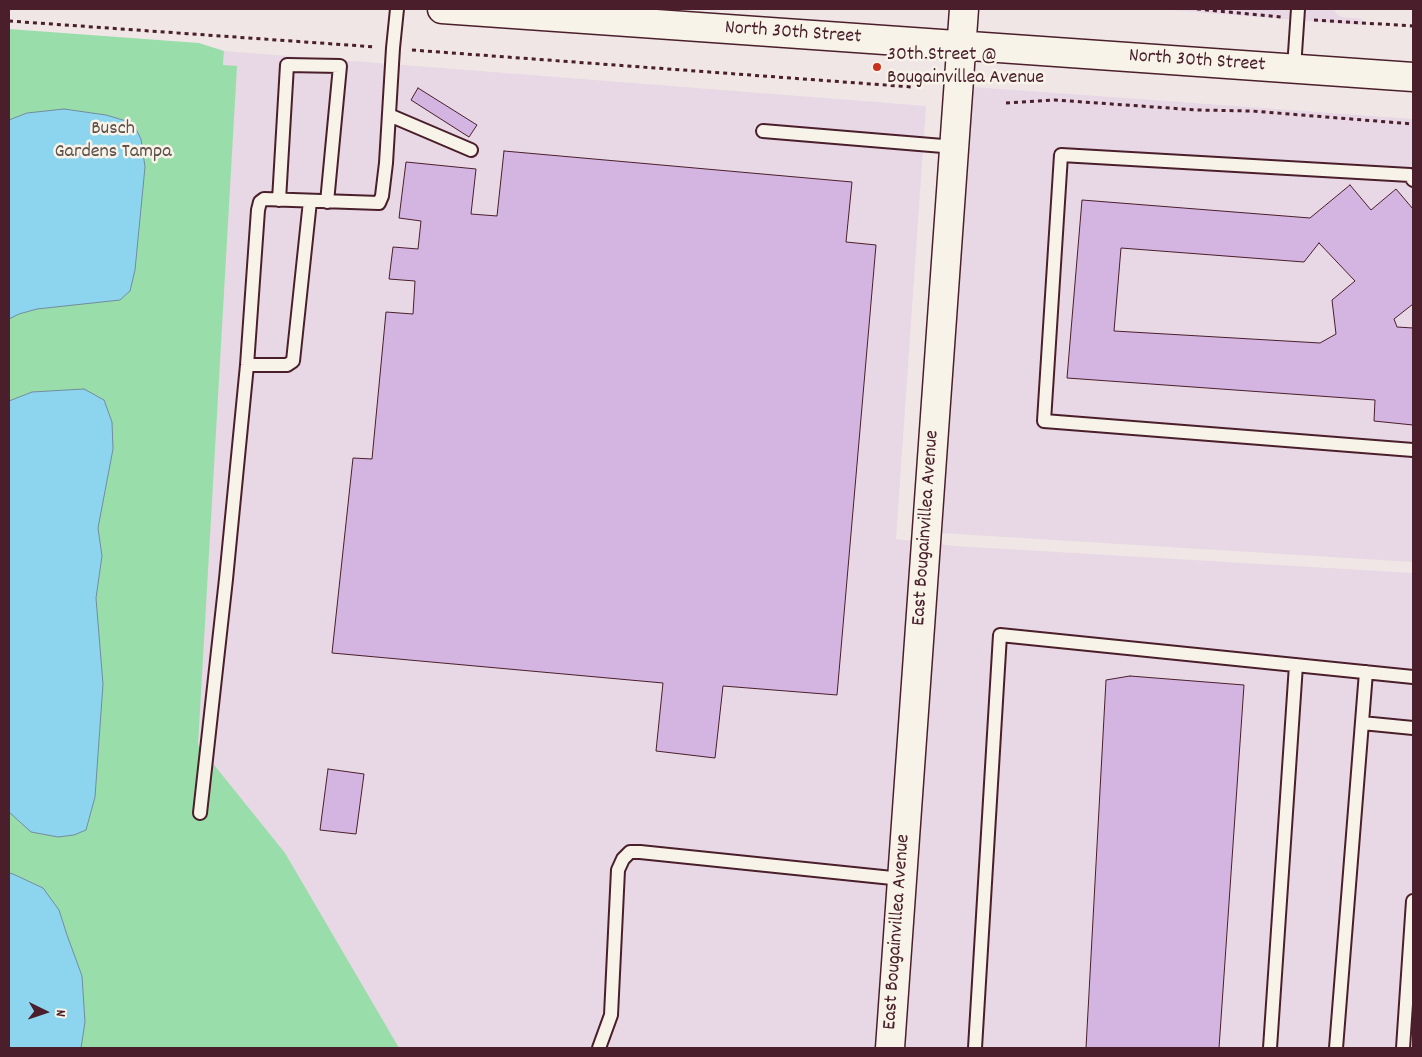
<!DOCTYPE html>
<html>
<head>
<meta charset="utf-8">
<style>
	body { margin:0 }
	#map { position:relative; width:1422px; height:1057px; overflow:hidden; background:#f0e6e6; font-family:Dekko,sans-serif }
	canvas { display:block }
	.frame { position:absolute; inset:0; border:10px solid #4a1f2b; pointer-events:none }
	.north { position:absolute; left:20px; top:987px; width:50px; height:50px; -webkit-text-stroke:4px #f7f3e8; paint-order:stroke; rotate:94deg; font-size:14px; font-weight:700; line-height:20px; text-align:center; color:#4a1f2b }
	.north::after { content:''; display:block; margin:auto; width:18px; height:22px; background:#4a1f2b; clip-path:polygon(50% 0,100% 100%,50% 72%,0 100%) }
</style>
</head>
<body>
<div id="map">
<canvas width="1422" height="1057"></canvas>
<div class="frame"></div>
<div class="north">N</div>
</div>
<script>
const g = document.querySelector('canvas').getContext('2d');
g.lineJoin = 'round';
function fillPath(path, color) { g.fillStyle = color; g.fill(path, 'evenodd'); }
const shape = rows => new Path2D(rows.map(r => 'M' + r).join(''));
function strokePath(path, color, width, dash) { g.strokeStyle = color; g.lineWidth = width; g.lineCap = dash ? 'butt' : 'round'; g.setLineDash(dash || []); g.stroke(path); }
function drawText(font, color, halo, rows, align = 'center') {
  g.font = font + ' Dekko,sans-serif'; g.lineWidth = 5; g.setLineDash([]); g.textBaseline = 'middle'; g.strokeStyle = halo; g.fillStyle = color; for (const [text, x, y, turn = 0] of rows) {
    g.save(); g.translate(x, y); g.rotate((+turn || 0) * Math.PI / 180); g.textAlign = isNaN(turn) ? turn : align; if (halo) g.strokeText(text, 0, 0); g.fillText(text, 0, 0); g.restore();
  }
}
fillPath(shape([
	[1157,9,1334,9,1336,13,1341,17,1362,19,1361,25],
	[224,51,926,106,896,539,955,546,1413,573,1413,1048,151,1048],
	[973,87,1413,119,1413,562,941,533]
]), '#e8d7e4');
fillPath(shape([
	[9,29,199,43,224,51,223,65,237,66,198,745,285,853,399,1048,9,1048]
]), '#99deaa');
const water = shape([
	[64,109,106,115,133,123,141,139,145,167,135,270,130,291,120,300,37,309,19,314,9,319,9,120,27,113,64,109],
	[84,389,104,400,112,422,113,449,98,528,102,556,96,598,103,684,95,797,86,830,74,835,58,837,31,832,9,812,9,401,32,392,84,389],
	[9,873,13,874,43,888,59,910,67,935,82,976,85,1022,81,1048,9,1048,9,873]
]);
fillPath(water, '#8dd5ee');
strokePath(water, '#728ca0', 1);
const building = shape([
	[418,88,477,125,469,137,411,100,418,88],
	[504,151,852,182,846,242,876,245,837,695,723,686,715,758,656,751,663,683,332,653,353,458,372,459,386,312,413,314,415,281,389,279,393,247,418,249,421,221,399,218,406,162,476,169,471,214,497,216,504,151],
	[1350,185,1371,210,1396,189,1413,209,1413,304,1394,319,1397,327,1413,328,1413,425,1374,421,1375,400,1067,378,1082,200,1310,218,1350,185],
	[1319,243,1355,281,1332,300,1336,334,1320,343,1114,331,1121,248,1304,262,1319,243],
	[1130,676,1244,685,1219,1048,1086,1048,1106,680,1130,676],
	[328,769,364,774,356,834,320,830,328,769]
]);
fillPath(building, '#d4b4e0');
strokePath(building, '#4a1f2b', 1);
const lane = shape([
	[1294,68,1298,9],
	[389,115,471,150],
	[763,131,955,147],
	[1413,180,1410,175,1061,155,1044,421,1413,450],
	[279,200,287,65,340,66,327,202],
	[247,365,287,365,293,361,310,201],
	[1362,723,1413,728],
	[200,813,226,579,247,365,258,210,260,202,264,199,379,203,382,196,386,163,393,48,397,9],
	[599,1048,611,1015,618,870,623,859,630,852,640,852,902,879],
	[975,1048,1000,635,1413,677],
	[1270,1048,1296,665],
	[1336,1048,1366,672],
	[1403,1048,1413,901]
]);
const secondary = shape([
	[442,9,1413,77],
	[890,1048,964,9]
]);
strokePath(lane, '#4a1f2b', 16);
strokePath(secondary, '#4a1f2b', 31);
strokePath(shape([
	[1197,9,1281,17],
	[1314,20,1413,26],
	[9,21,376,47],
	[412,50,912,87],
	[1006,103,1055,100,1197,110,1252,111,1413,124]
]), '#4a1f2b', 3, [4, 4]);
strokePath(lane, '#f7f3e8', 12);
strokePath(secondary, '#f7f3e8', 28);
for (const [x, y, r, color] of [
	[877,67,5,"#c8321e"]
]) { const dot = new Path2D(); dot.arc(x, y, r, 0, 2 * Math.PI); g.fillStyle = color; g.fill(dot); strokePath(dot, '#f7f3e8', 2); }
drawText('20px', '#4a1f2b', '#f7f3e8', [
	["North 30th Street",793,34,4],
	["North 30th Street",1197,62,4],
	["East Bougainvillea Avenue",927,528,-86],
	["East Bougainvillea Avenue",898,932,-86]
]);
drawText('20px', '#4a1f2b', '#f7f3e8', [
	["30th Street @",887,56],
	["Bougainvillea Avenue",887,79]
], 'left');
drawText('20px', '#5e4f4b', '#f7f3e8', [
	["Busch",113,130],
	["Gardens Tampa",113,153]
]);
</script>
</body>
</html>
